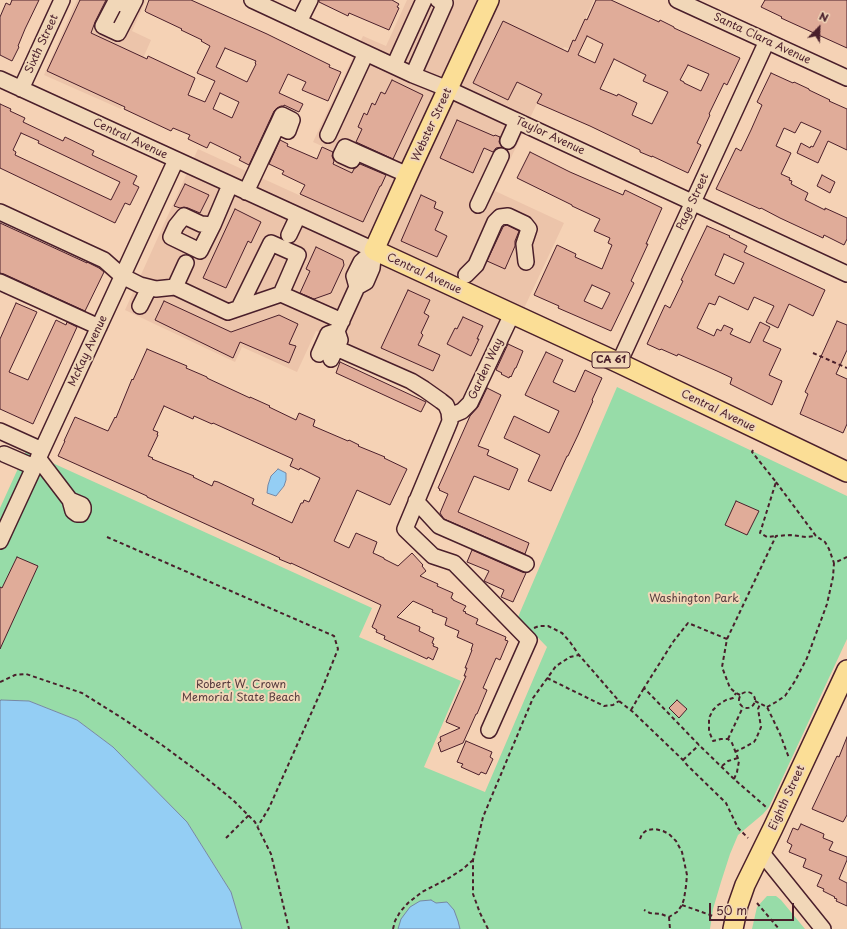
<!DOCTYPE html>
<html>
<head>
<meta charset="utf-8">
<style>
	body { margin:0 }
	#map { position:relative; width:847px; height:929px; overflow:hidden; background:#f5d2b5; font-family:"Playpen Sans",sans-serif }
	canvas { display:block }
	.north { position:absolute; left:799px; top:8px; width:40px; height:40px; -webkit-text-stroke:3px #f1d7b8; paint-order:stroke; rotate:23deg; font-size:11px; font-weight:700; line-height:16px; text-align:center; color:#4a1f2b }
	.north::after { content:''; display:block; margin:auto; width:14px; height:18px; background:#4a1f2b; clip-path:polygon(50% 0,100% 100%,50% 72%,0 100%) }
	.scale { position:absolute; left:709px; top:903px; width:85px; height:18px; box-sizing:border-box; border:2px solid #4a1f2b; border-top:0; padding-left:5px; font-size:12px; line-height:14px; white-space:nowrap; color:#4a1f2b; -webkit-text-stroke:3px #f1d7b8; paint-order:stroke }
</style>
</head>
<body>
<div id="map">
<canvas width="847" height="929"></canvas>
<div class="north">N</div>
<div class="scale">50 m</div>
</div>
<script>
const g = document.querySelector('canvas').getContext('2d');
g.lineJoin = 'round';
function fillPath(path, color) { g.fillStyle = color; g.fill(path, 'evenodd'); }
const shape = rows => new Path2D(rows.map(r => 'M' + r).join(''));
function strokePath(path, color, width, dash) { g.strokeStyle = color; g.lineWidth = width; g.lineCap = dash ? 'butt' : 'round'; g.setLineDash(dash || []); g.stroke(path); }
function drawText(font, color, halo, rows, align = 'center') {
  g.font = font + ' "Playpen Sans",sans-serif'; g.lineWidth = 4; g.setLineDash([]); g.textBaseline = 'middle'; g.strokeStyle = halo; g.fillStyle = color; for (const [text, x, y, turn = 0] of rows) {
    g.save(); g.translate(x, y); g.rotate((+turn || 0) * Math.PI / 180); g.textAlign = isNaN(turn) ? turn : align; if (halo) g.strokeText(text, 0, 0); g.fillText(text, 0, 0); g.restore();
  }
}
fillPath(shape([
	[77,0,146,0,132,31,151,40,121,109,44,75],
	[407,0,594,0,571,49,564,47,495,191,564,223,511,336,497,330,464,404,459,408,418,375,316,331,297,372,242,347,235,362,125,310,198,149,301,196,324,147,313,142,363,36,386,46]
]), '#ecc4aa');
fillPath(shape([
	[617,387,847,496,847,639,769,807,763,814,738,835,730,854,721,882,713,909,710,929,242,929,231,892,187,822,113,747,77,720,29,701,2,700,0,701,0,508,26,451,372,608,359,637,461,681,424,767,485,792,547,647,518,617],
	[767,896,776,896,781,900,805,929,752,929,757,907]
]), '#97dca8');
const water = shape([
	[278,469,286,473,286,480,284,486,276,496,267,493,268,485,271,476,278,469],
	[1,700,29,701,77,720,113,747,187,822,231,892,242,929,0,929,0,701,1,700],
	[431,900,436,903,447,902,454,910,458,921,460,929,398,929,401,919,410,907,420,901,431,900]
]);
fillPath(water, '#94cef4');
strokePath(water, '#7688a4', 1);
const building = shape([
	[12,0,39,0,25,29,18,46,19,47,12,61,0,55,0,17,6,3,10,5,12,0],
	[80,0,106,0,95,22,91,33,147,59,148,56,195,78,188,95,205,102,215,81,197,73,210,46,201,41,202,40,181,30,182,29,146,12,145,11,149,0,191,0,267,34,330,65,329,67,341,72,328,101,302,90,306,82,288,74,279,93,303,104,299,112,284,105,284,106,281,106,277,108,274,111,249,165,239,160,241,157,210,142,207,148,188,139,190,135,173,128,171,131,124,109,125,107,47,71,80,0],
	[225,48,256,61,255,63,256,64,247,82,216,67,225,48],
	[220,93,239,102,232,118,213,109,220,93],
	[319,0,392,0,399,4,397,7,399,8,389,30,349,13,348,16,319,2,319,0],
	[596,0,611,0,659,22,660,20,674,27,674,28,740,58,727,85,724,83,709,114,710,115,697,143,701,145,688,173,652,156,652,157,640,152,640,150,590,126,537,103,542,94,517,82,508,100,473,83,503,21,568,52,573,40,575,41,585,19,587,20,596,0],
	[587,36,603,44,595,63,578,55,587,36],
	[614,59,646,75,643,81,668,92,652,124,632,115,637,103,618,94,617,96,600,89,614,59],
	[688,65,709,74,701,91,684,83,684,82,680,80,688,65],
	[765,0,847,0,847,48,781,18,782,17,761,7,765,0],
	[771,73,793,83,794,82,809,89,809,90,830,100,829,101,847,109,847,150,828,141,818,163,797,153,801,143,810,148,811,146,813,147,821,131,801,122,795,133,784,128,776,146,791,153,781,174,790,178,789,180,792,181,791,184,808,193,805,200,825,210,825,208,847,218,847,239,844,245,824,235,823,238,780,218,761,208,760,209,716,189,736,148,741,151,751,130,762,105,757,102,771,73],
	[392,80,423,95,393,159,356,142,362,129,358,127,364,113,367,115,372,103,375,105,381,92,385,94,392,80],
	[0,104,11,109,10,111,25,118,23,122,63,141,65,137,94,151,92,155,137,176,133,184,139,187,130,205,125,203,115,223,0,168,0,104],
	[21,133,39,141,38,143,120,182,111,200,15,155,16,152,13,150,21,133],
	[457,120,494,136,495,135,500,137,499,142,502,147,496,148,493,152,484,148,473,173,440,158,457,120],
	[280,140,288,144,287,146,317,159,322,147,333,152,332,156,334,161,333,164,352,173,354,169,357,167,360,164,386,175,381,186,380,186,363,222,300,194,305,185,282,174,284,171,269,164,280,140],
	[530,152,570,172,623,195,625,190,662,208,646,244,648,244,631,281,634,283,611,331,558,308,559,306,534,295,557,245,576,254,575,257,602,269,612,245,608,243,610,238,594,231,600,219,572,206,572,205,517,178,530,152],
	[592,285,610,293,602,309,584,301,592,285],
	[822,175,835,182,830,193,817,186,822,175],
	[185,184,209,195,200,213,188,208,184,207,180,208,174,206,185,184],
	[421,195,436,202,434,208,443,212,435,230,447,236,437,257,401,241,421,195],
	[235,209,261,222,251,243,248,241,226,288,203,278,235,209],
	[0,223,87,263,87,262,99,268,104,272,85,311,4,274,0,273,0,223],
	[507,225,519,231,515,241,515,246,505,269,487,261,503,227,504,226,507,225],
	[707,226,730,236,729,237,747,246,744,252,825,290,813,316,789,304,778,328,766,322,774,306,754,297,748,310,719,296,715,305,709,303,697,328,714,336,717,329,721,331,724,325,733,329,730,334,750,343,760,322,770,327,763,341,781,349,769,375,782,381,772,405,730,384,732,378,717,371,678,354,677,356,661,349,660,350,647,344,665,305,670,308,683,281,681,280,707,226],
	[724,254,744,263,734,284,715,275,724,254],
	[316,247,343,260,344,265,331,293,314,299,300,293,310,271,306,269,316,247],
	[408,290,430,300,424,313,429,316,421,333,423,335,418,345,440,355,433,371,381,348,408,290],
	[164,301,231,332,279,315,298,324,289,344,296,346,289,363,240,342,233,358,155,320,164,301],
	[16,303,37,312,9,372,28,380,56,320,66,325,67,322,77,327,33,424,0,409,0,339,16,303],
	[463,317,483,326,477,339,479,339,471,356,447,344,455,328,457,329,463,317],
	[837,321,847,325,847,350,836,374,847,379,847,424,843,433,800,414,808,394,805,392,837,321],
	[508,344,523,351,516,368,515,368,511,377,510,376,509,378,501,374,502,373,496,370,508,344],
	[147,349,187,366,186,368,207,377,207,378,209,379,250,398,250,397,270,406,269,407,296,420,299,413,315,420,313,426,348,441,349,440,359,445,358,446,385,457,384,458,407,469,390,505,357,490,334,541,349,548,356,533,377,542,373,553,384,558,384,559,398,566,412,553,423,565,422,566,426,571,420,576,438,584,437,586,453,593,451,598,453,599,453,600,466,606,463,611,466,612,465,613,478,619,476,624,506,637,505,640,508,641,500,660,496,658,483,688,487,690,477,714,476,714,463,743,441,752,438,743,441,741,440,737,460,728,446,722,466,676,464,676,467,668,465,668,472,650,471,650,473,644,457,637,459,631,445,625,447,618,432,612,433,610,413,601,397,617,420,627,419,631,434,638,432,643,434,644,433,646,438,648,433,660,428,657,427,659,384,639,385,636,376,632,377,630,372,627,381,605,291,563,291,564,279,559,280,558,173,509,147,497,147,496,58,456,65,441,64,441,75,417,108,431,115,417,116,418,132,379,133,380,147,349],
	[164,406,193,419,194,416,212,424,213,423,293,459,290,466,299,470,300,468,320,478,309,502,304,500,303,503,301,503,292,523,252,504,254,499,218,482,214,481,212,486,193,477,194,476,152,459,153,458,148,456,158,435,157,435,158,432,153,430,164,406],
	[546,352,563,360,553,382,570,390,575,392,585,370,602,378,592,400,593,401,578,435,568,456,567,456,551,491,528,481,540,455,504,438,514,416,549,433,559,411,525,395,546,352],
	[340,362,426,402,421,412,336,373,340,362],
	[487,388,501,395,478,446,489,450,487,455,518,469,509,490,474,476,458,512,529,543,525,554,444,519,440,513,448,494,439,490,440,489,438,488,470,416,478,407,487,388],
	[736,501,759,511,747,535,725,525,736,501],
	[472,550,522,572,526,573,513,602,501,597,504,590,484,581,489,571,467,562,472,550],
	[17,557,38,566,0,649,0,587,2,588,17,557],
	[677,700,687,709,679,718,669,708,677,700],
	[847,737,847,815,843,822,812,809,837,756,839,757,847,737],
	[466,741,492,752,490,757,493,759,486,774,481,772,479,775,461,767,463,764,457,762,466,741],
	[801,824,824,834,823,838,833,842,829,850,847,857,847,860,839,879,847,883,847,906,836,901,837,899,834,898,835,897,823,891,824,889,817,886,822,875,803,867,806,859,789,852,792,845,787,842,793,828,798,830,801,824]
]);
fillPath(building, '#e0ac99');
strokePath(building, '#4a1f2b', 1);
const minor = shape([
	[252,0,413,75,448,89,847,274],
	[677,0,847,78],
	[131,8,116,1,103,26,118,33,135,0],
	[299,22,310,0],
	[394,66,424,0],
	[413,75,445,3,438,0],
	[0,79,374,250],
	[21,89,62,0],
	[328,135,366,53],
	[508,141,517,121],
	[356,152,345,147,341,155,352,160,356,152,408,175],
	[246,192,277,126,288,131,292,120,282,115,277,126],
	[478,205,501,156],
	[0,212,104,260,122,276,140,285,156,289,175,287,228,312,281,294,342,321],
	[213,225,200,251,171,237,176,226,184,216,201,224,213,225,230,185],
	[289,235,298,216],
	[466,275,476,265,495,222,500,217,508,216,525,224,529,229,524,244,526,262],
	[0,282,99,327],
	[175,287,186,263],
	[357,287,354,276,361,262,374,250],
	[140,306,149,288],
	[239,308,271,243,298,255,281,294],
	[336,348,411,381,424,389,441,401,446,405,449,412,450,421,448,426,405,529,433,556,454,563,529,640,489,730],
	[319,354,328,334,337,331],
	[331,359,340,340,337,331,357,287,366,282,372,268,374,250],
	[619,363,767,41],
	[450,416,462,411,470,403,512,314],
	[0,431,42,450],
	[4,454,34,467],
	[38,458,70,500,82,505,83,507,83,510,81,514,77,514,73,511,70,500],
	[416,501,439,526,526,564],
	[0,541,176,160],
	[761,852,823,929]
]);
const major = shape([
	[489,0,411,168,374,250,619,363,847,472],
	[733,929,738,905,745,885,773,828,847,670]
]);
strokePath(minor, '#4a1f2b', 18);
strokePath(major, '#4a1f2b', 22);
strokePath(shape([
	[813,353,847,368],
	[753,450,752,452,776,482,760,533,767,537,776,536],
	[776,482,816,536,825,542,829,549,834,563],
	[107,537,334,636,338,649,322,689,269,808,258,826],
	[534,628,539,626,548,626,562,633,570,642,579,655,619,701,633,712,683,760,687,765,726,803,738,828,748,838],
	[727,639,776,536,790,535,806,537,816,536],
	[547,678,604,706,613,705,619,701],
	[0,682,15,675,26,674,82,693,122,718,162,745,200,773,233,800,255,822,271,854,289,929],
	'739 700a8 8 0 1 1 16 0a8 8 0 1 1-16 0Z',
	[740,695,736,693,730,688,722,667,727,639,688,623,673,642,644,688,699,745,734,779,766,807],
	[755,701,767,707,768,709,780,734,789,758],
	[767,707,776,702,785,696,795,681,807,658,827,604,833,577,834,563,847,557],
	[631,710,644,688],
	[728,739,743,707],
	[735,752,747,746,754,742,756,739,761,727,758,709,760,704],
	[683,760,699,745],
	[722,766,728,761,738,758],
	[734,779,737,772,739,761,732,743,728,739,721,739,713,741,709,731,709,718,713,710,718,705,726,700,733,698,736,693],
	[226,838,249,815],
	[640,839,642,834,647,830,655,829,663,831,669,834,676,841,682,852,687,875,686,886,684,899,682,905,677,912,669,917,661,914,650,913,644,910],
	[757,903,779,929],
	[682,905,713,916],
	[669,917,670,929],
	[393,929,395,921,400,912,408,903,422,892,449,878,463,869,473,860],
	[488,929,480,913,473,894,473,860,483,817,533,698,556,666,570,657,579,655]
]), '#4a1f2b', 2, [4, 3]);
strokePath(minor, '#f1d7b8', 15);
strokePath(major, '#fbde96', 19);
for (const [x, y, w] of [
	[611,360,38]
]) { const box = new Path2D(); box.roundRect(x - w / 2, y - 8, w, 16, 3); g.fillStyle = '#f1d7b8'; g.fill(box); strokePath(box, '#4a1f2b', 1); }
drawText('bold 10px', '#4a1f2b', null, [
	["CA 61",611,360]
]);
drawText('11px', '#4a1f2b', '#f1d7b8', [
	["Santa Clara Avenue",762,39,25],
	["Sixth Street",42,44,-65],
	["Webster Street",432,125,-65],
	["Taylor Avenue",550,136,25],
	["Central Avenue",130,139,25],
	["Page Street",693,202,-65],
	["Central Avenue",424,274,25],
	["McKay Avenue",88,351,-65],
	["Garden Way",486,369,-65],
	["Central Avenue",718,411,26],
	["Eighth Street",787,798,-65]
]);
drawText('11px', '#563b3e', '#f1d7b8', [
	["Washington Park",694,599],
	["Robert W. Crown",241,685],
	["Memorial State Beach",241,698]
]);
</script>
</body>
</html>
